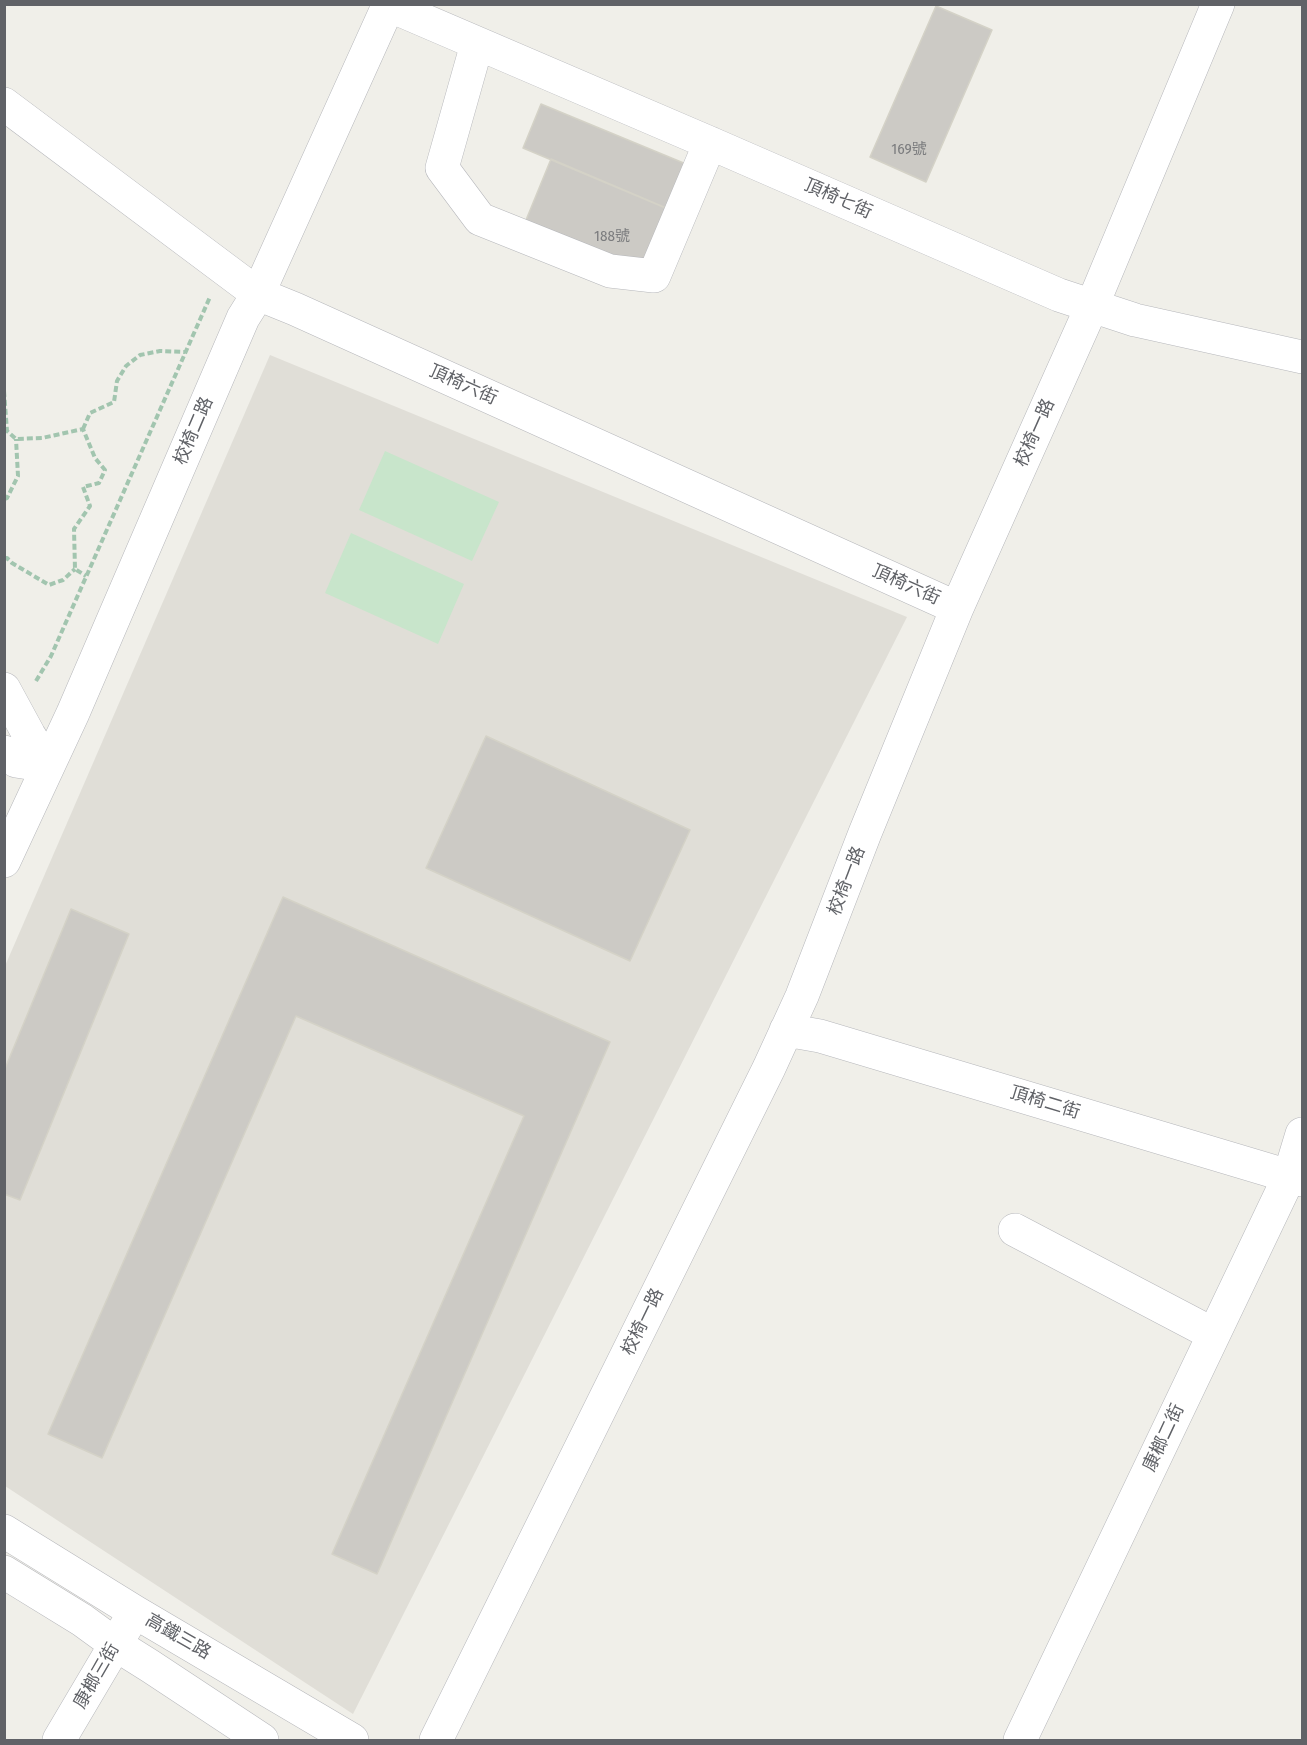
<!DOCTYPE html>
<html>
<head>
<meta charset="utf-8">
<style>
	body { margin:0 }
	#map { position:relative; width:1307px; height:1745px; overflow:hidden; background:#f0efe9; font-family:"Fira Sans Condensed",sans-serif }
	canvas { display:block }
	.frame { position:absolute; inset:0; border:6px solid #606267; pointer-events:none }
</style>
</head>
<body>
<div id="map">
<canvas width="1307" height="1745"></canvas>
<div class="frame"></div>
</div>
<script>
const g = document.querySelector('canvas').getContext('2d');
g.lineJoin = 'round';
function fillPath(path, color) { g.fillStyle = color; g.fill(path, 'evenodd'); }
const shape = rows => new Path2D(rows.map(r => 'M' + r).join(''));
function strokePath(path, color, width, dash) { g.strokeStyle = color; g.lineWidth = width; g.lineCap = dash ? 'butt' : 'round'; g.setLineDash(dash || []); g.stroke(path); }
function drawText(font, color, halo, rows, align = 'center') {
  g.font = font + ' "Fira Sans Condensed","Noto Sans TC",sans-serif'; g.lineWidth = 4.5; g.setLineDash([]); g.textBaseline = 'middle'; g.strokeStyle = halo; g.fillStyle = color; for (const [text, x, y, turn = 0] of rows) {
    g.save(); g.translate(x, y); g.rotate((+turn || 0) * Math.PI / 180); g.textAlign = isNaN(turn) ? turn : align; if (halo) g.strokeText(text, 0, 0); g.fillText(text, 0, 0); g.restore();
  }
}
fillPath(shape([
	[270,355,907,617,353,1714,5,1486,5,966]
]), '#e0ded7');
fillPath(shape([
	[385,451,499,502,472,561,359,510],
	[351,533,464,584,438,644,325,593]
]), '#c8e5cb');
const building = shape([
	[936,6,992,30,926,182,870,157,936,6],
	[541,104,686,164,668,209,523,148,541,104],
	[551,159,678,213,652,274,526,220,551,159],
	[486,736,690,830,630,961,426,868,486,736],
	[283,897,610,1042,377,1574,332,1554,524,1116,296,1016,102,1458,48,1434,283,897],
	[71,909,129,934,20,1200,4,1194,4,1071,71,909]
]);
fillPath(building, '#cccac5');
strokePath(building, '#d4d2c7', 1.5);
const minor = shape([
	[386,4,710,143,1059,295,1135,320,1302,357],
	[477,44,442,168,480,219,610,271,654,276,710,143],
	[4,104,258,294,295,309,957,608],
	[4,689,29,735,48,766],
	[4,752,16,761,48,766],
	[4,861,73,713,243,318,258,294,389,4],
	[786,1030,820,1036,1302,1180],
	[1015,1230,1213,1334],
	[4,1531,135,1612,352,1740],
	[4,1572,82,1620,115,1644,150,1666,262,1740],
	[59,1740,127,1625],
	[436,1740,769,1068,802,996,865,833,957,608,1092,306,1218,4],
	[1020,1740,1289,1177,1302,1134]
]);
strokePath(minor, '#b6b7bb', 34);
strokePath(shape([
	[4,391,7,431,16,439,42,438,83,429,95,458,105,470,99,483,83,487,90,506,74,529,75,569,86,576],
	[83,429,90,413,114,402,117,381,126,366,140,355,160,351,185,352],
	[4,499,7,498,18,476,16,439],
	[4,559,7,558,12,563,49,585,63,580,75,569],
	[36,681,51,656,210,297]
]), '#a2c5af', 4, [6, 3]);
strokePath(minor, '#fff', 33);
drawText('15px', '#7b7c7e', null, [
	["169號",909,150],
	["188號",612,237]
]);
drawText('18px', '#606267', '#fff', [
	["頂椅七街",838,199,24],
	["頂椅六街",463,385,24],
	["校椅二路",194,431,-67],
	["校椅一路",1035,433,-66],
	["頂椅六街",906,585,24],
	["校椅一路",847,881,-69],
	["頂椅二街",1045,1103,17],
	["校椅一路",643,1322,-64],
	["康榔二街",1164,1438,-65],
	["高鐵三路",178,1637,30],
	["康榔三街",97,1676,-60]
]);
</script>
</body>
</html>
